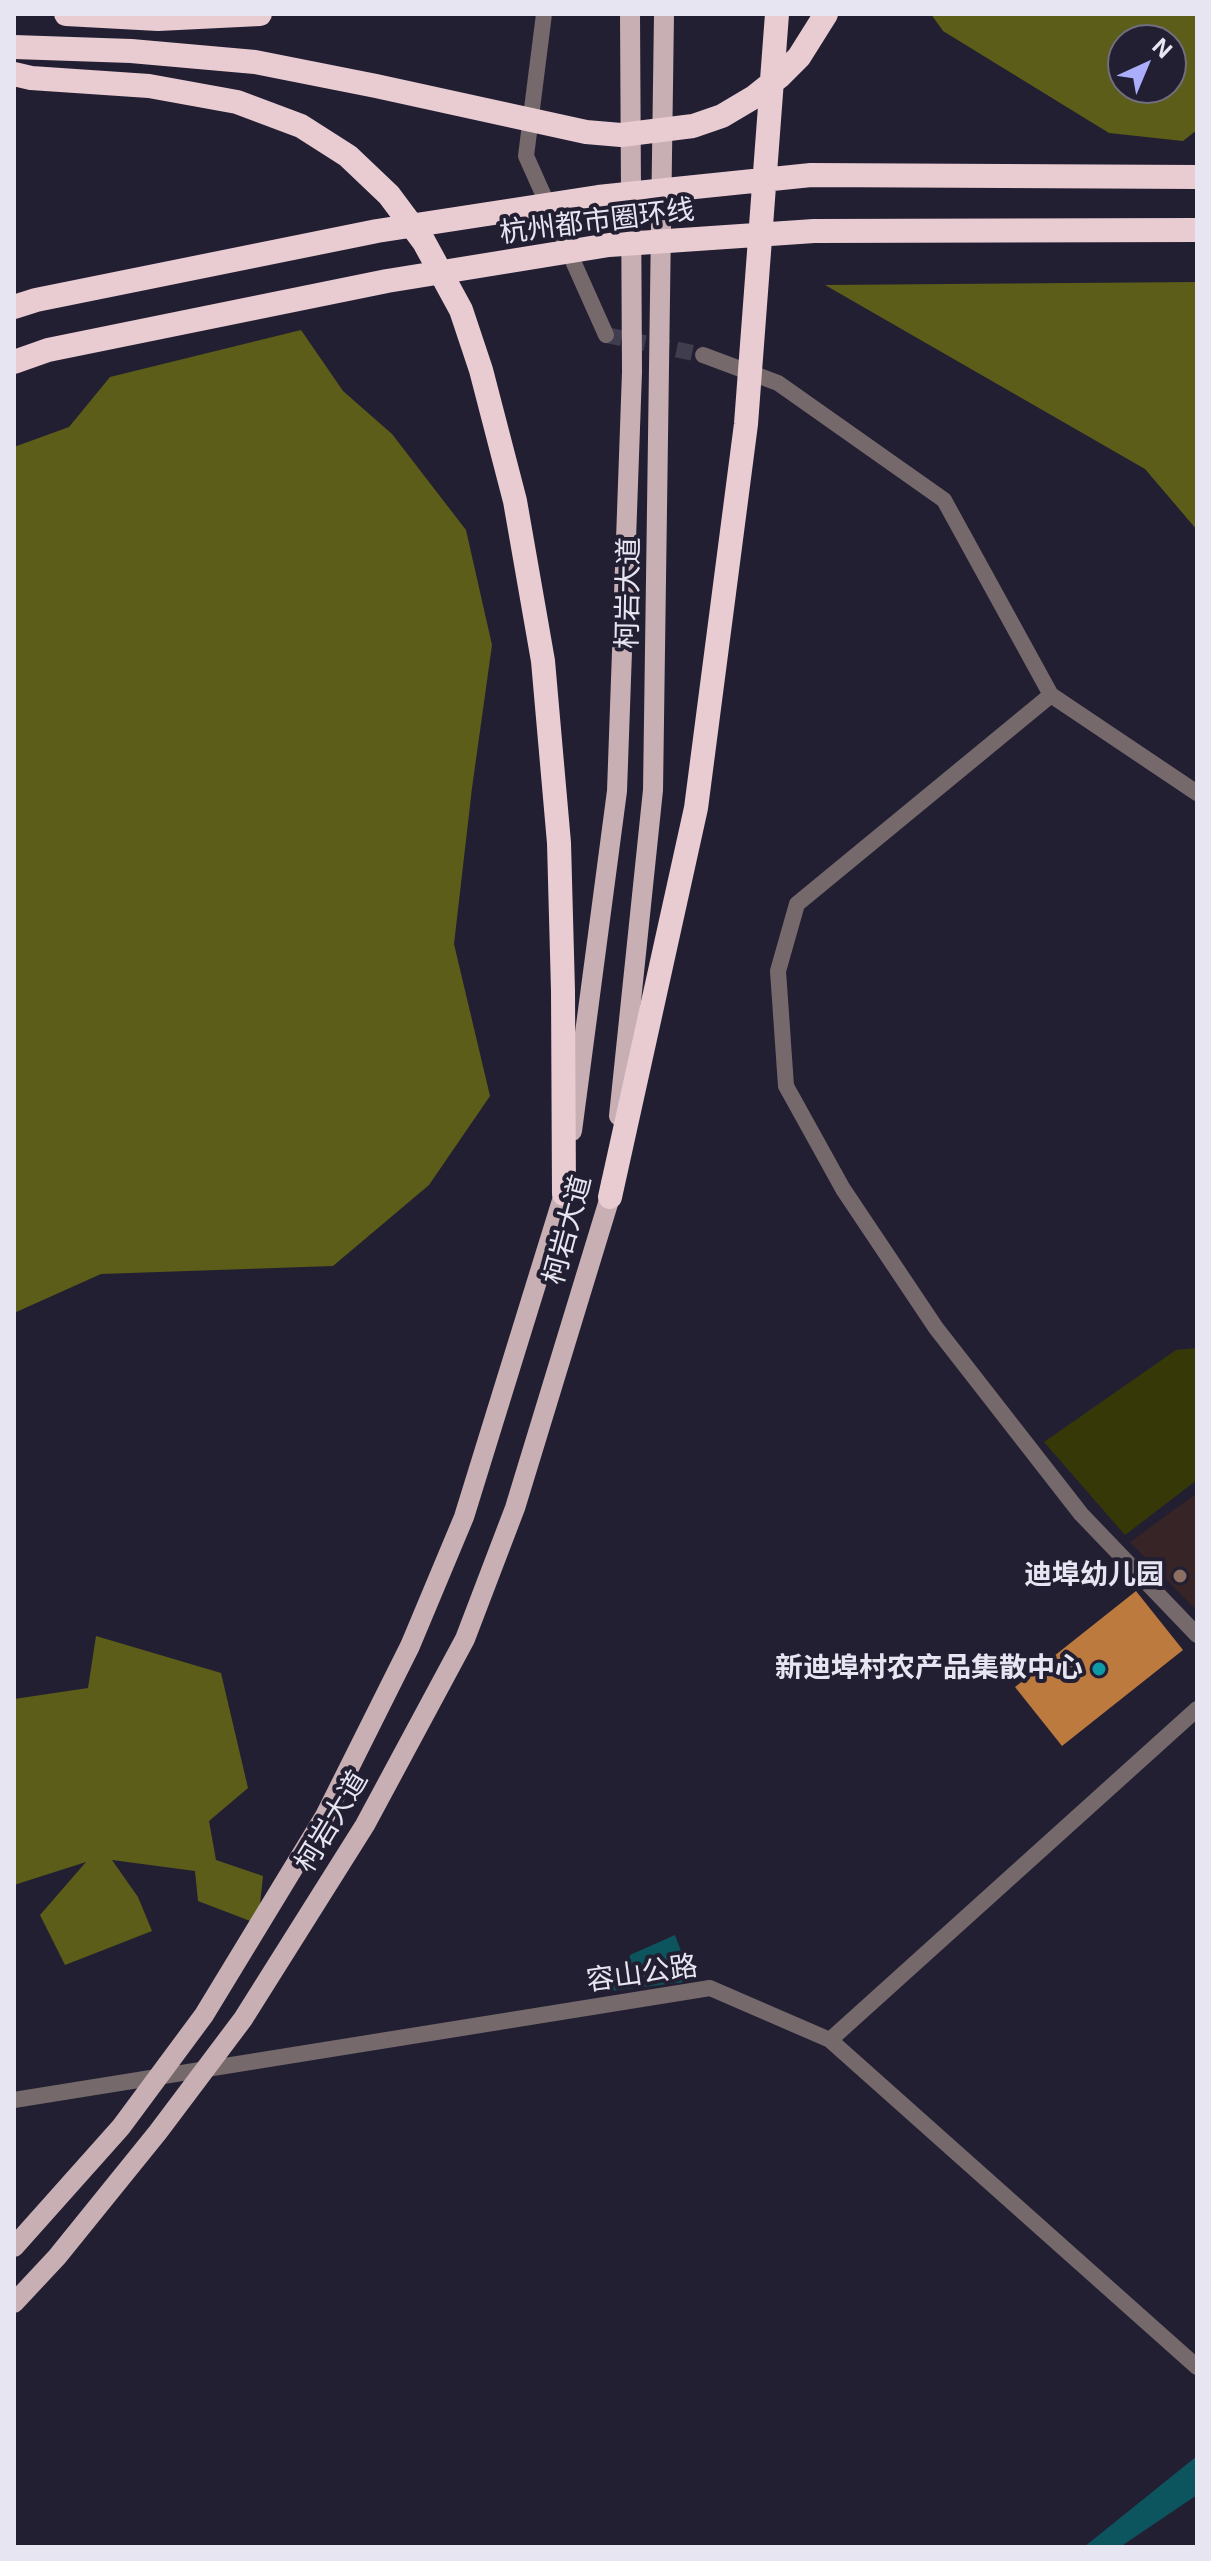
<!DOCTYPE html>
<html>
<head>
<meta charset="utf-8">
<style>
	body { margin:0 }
	#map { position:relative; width:1211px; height:2561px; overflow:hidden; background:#231f32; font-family:Inter,sans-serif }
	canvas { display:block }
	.frame { position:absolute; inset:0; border:16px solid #e7e5f2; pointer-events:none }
	.north { position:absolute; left:1107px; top:24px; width:80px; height:80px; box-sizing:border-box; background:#231f32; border:2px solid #716e7f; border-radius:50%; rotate:44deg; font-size:22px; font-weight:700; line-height:32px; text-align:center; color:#e7e5f2 }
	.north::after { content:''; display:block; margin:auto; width:28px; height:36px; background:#abaffb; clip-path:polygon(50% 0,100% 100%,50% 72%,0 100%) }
</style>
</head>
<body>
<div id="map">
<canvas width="1211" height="2561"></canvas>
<div class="frame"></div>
<div class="north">N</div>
</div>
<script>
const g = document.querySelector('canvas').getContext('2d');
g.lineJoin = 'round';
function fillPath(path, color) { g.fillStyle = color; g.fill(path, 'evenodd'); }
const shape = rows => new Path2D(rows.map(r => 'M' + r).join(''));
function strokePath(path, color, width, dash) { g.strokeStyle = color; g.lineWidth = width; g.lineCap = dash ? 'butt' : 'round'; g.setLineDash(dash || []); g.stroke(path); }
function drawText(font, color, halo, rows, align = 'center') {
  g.font = font + ' Inter,"Noto Sans SC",sans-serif'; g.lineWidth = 8; g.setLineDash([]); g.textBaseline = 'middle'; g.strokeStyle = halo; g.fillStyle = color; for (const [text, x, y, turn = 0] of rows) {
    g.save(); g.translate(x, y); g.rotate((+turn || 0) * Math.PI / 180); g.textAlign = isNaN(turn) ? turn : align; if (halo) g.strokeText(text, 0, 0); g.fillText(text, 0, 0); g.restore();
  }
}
fillPath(shape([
	[1197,1493,1197,1611,1130,1542]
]), '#372427');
fillPath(shape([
	[1197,1348,1197,1480,1125,1535,1044,1442,1176,1350]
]), '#373808');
fillPath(shape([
	[931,14,1197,14,1197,130,1183,141,1109,133,943,31],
	[1123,40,1171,40,1171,88,1123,88],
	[1197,282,1197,530,1145,469,825,285],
	[301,330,343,391,392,434,466,530,492,645,472,788,454,944,490,1096,429,1185,333,1266,101,1274,14,1313,14,447,69,427,110,377],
	[96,1636,221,1673,248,1788,209,1821,216,1860,263,1876,258,1924,198,1901,195,1871,112,1860,138,1897,152,1931,65,1965,40,1915,86,1862,14,1885,14,1699,88,1688]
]), '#5c5d19');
fillPath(shape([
	[675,1935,692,1981,594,1993,593,1972,628,1967,630,1955],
	[1197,2456,1197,2495,1120,2547,1084,2547]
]), '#0d555e');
fillPath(shape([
	[1136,1591,1183,1650,1062,1746,1015,1687]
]), '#bc7a3f');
strokePath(shape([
	[606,335,703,355]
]), '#403d4f', 16, [16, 8]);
strokePath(shape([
	[544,14,526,156,606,335],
	[703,355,778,383,944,500,1051,695],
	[1197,793,1051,695,797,904,778,971,786,1086,843,1189,936,1328,1081,1514,1197,1635],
	[830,2040,1197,1709],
	[14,2100,710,1988,830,2040,1197,2367]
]), '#75696b', 16);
strokePath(shape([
	[619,1116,653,790,664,14],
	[572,1131,617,791,632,372,630,14],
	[14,2247,121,2127,204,2015,325,1816,410,1646,464,1517,564,1194,566,1178],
	[14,2303,57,2257,158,2132,243,2019,365,1825,465,1639,515,1508,610,1197,611,1184]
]), '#c8afb4', 20);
strokePath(shape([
	[66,14,158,19,260,14],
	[14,47,131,51,255,62,376,86,586,132,621,135,693,126,722,116,754,97,779,77,799,57,826,14],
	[14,74,31,78,149,86,237,102,301,126,348,156,389,195,424,242,461,310,481,370,515,501,543,661,559,843,563,991,564,1194],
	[14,307,36,300,377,231,598,197,811,175,1197,177],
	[14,362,48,350,387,281,609,245,814,231,1197,230],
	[610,1197,696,808,746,424,777,14]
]), '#e9cbd2', 24);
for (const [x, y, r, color] of [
	[1180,1576,8,"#8d6e63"],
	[1099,1669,8,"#0f9aa8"]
]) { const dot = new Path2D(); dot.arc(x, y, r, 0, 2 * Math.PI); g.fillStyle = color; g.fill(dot); strokePath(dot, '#231f32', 3); }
drawText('28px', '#e7e5f2', '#231f32', [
	["杭州都市圈环线",597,222,-7],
	["柯岩大道",629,593,-89],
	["柯岩大道",568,1230,-75],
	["柯岩大道",332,1822,-59],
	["容山公路",642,1974,-8]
]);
drawText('bold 28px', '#e7e5f2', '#231f32', [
	["迪埠幼儿园",1164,1576],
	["新迪埠村农产品集散中心",1083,1669]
], 'right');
</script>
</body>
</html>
